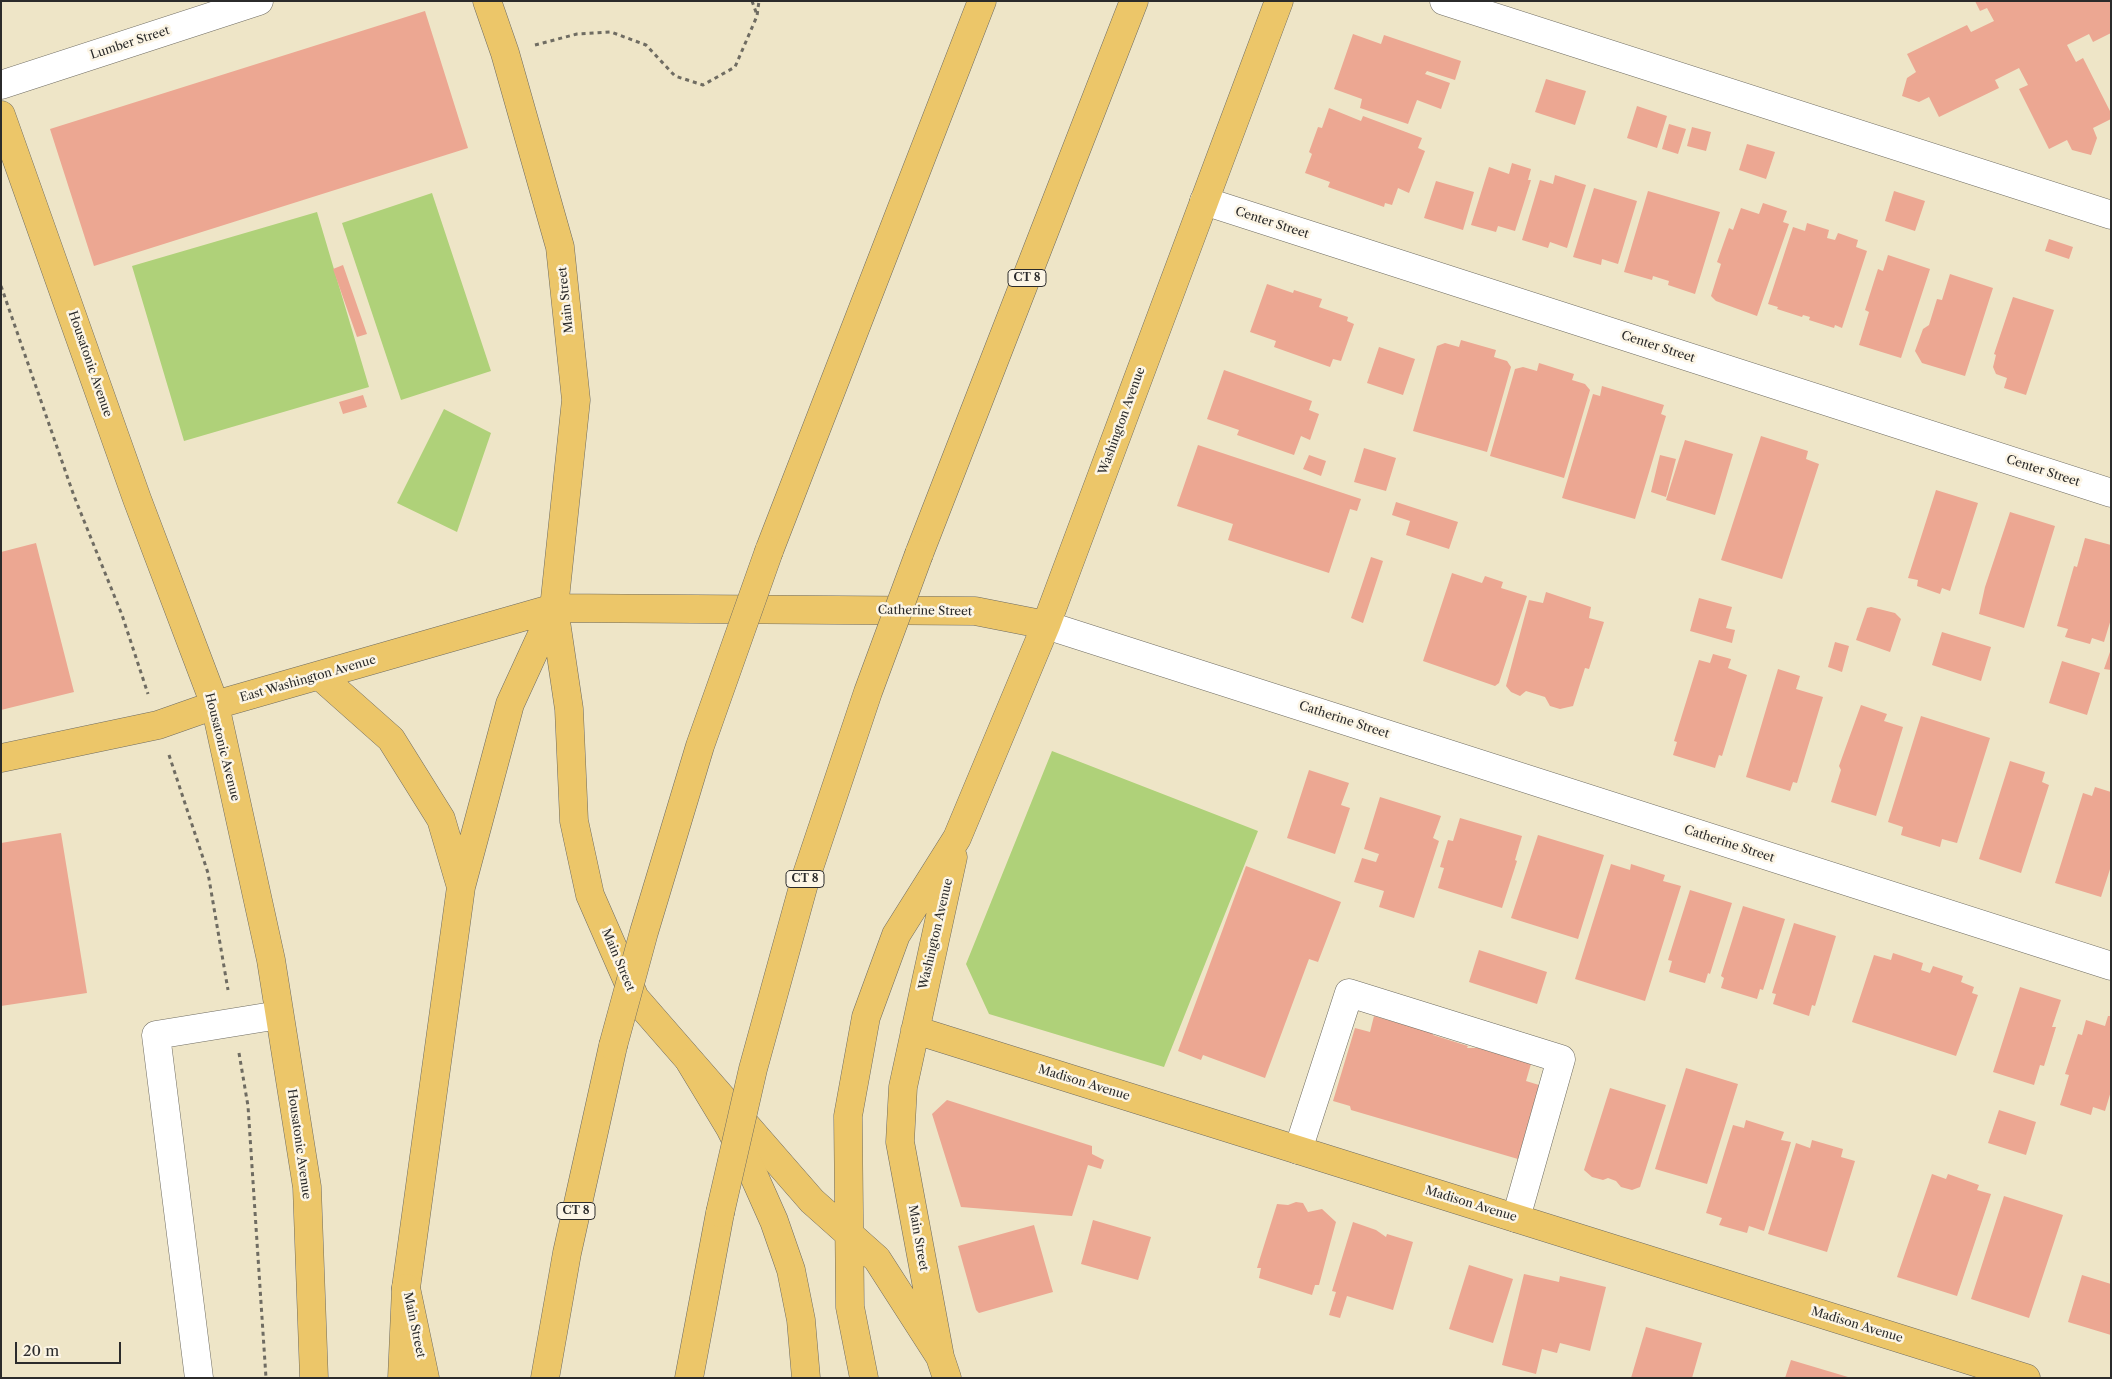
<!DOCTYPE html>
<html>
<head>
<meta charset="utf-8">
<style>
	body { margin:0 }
	#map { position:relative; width:2112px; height:1379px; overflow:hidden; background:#eee5c7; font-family:"Libre Caslon Text",serif }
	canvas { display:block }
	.frame { position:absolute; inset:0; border:2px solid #2b2b2b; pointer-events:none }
	.scale { position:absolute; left:15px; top:1342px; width:106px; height:22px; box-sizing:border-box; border:2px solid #2b2b2b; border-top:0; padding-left:6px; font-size:15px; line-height:18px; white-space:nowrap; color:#2b2b2b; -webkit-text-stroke:4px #fcf5e5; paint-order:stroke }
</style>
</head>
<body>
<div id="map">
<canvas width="2112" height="1379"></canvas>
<div class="frame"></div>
<div class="scale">20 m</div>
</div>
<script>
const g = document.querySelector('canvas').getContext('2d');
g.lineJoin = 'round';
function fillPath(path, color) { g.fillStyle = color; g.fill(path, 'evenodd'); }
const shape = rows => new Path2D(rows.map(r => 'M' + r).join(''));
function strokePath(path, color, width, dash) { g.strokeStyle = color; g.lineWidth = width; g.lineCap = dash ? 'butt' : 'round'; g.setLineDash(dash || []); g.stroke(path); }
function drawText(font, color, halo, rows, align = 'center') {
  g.font = font + ' "Libre Caslon Text",serif'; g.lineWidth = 5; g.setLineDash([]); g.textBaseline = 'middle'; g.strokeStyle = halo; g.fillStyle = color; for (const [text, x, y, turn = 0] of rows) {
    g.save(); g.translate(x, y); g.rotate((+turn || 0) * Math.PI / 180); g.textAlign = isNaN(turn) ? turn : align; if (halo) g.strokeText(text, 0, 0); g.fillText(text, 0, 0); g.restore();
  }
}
fillPath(shape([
	[432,193,491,371,401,400,342,223],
	[317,212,369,387,184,441,132,266],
	[444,409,491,433,457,532,397,503],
	[1052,751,1258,831,1164,1067,989,1014,966,964]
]), '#afd179');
fillPath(shape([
	[1975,1,2111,1,2111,33,2093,42,2089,34,2067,45,2076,62,2083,58,2111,113,2111,119,2093,128,2097,138,2091,155,2072,150,2067,140,2049,149,2019,89,2028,85,2019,68,1995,80,1999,88,1939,117,1929,97,1919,102,1902,96,1907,78,1916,72,1907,54,1967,25,1971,32,1994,21,1987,8,1980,11],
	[425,11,468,148,94,266,50,129],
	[1353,34,1381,44,1384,35,1461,61,1455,80,1427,71,1425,74,1450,83,1441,109,1417,100,1408,124,1360,108,1362,99,1334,89],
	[1546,79,1586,91,1575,125,1535,112],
	[1637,106,1667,116,1657,148,1627,138],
	[1329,108,1361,121,1363,116,1422,138,1418,148,1425,151,1409,193,1398,188,1392,205,1385,203,1384,207,1328,187,1330,182,1305,173,1312,154,1309,152,1318,127,1322,128],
	[1669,124,1686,129,1678,154,1662,149],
	[1692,127,1711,132,1706,151,1687,146],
	[1747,144,1775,152,1766,179,1739,170],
	[1512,163,1531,169,1528,180,1531,180,1515,231,1498,226,1496,232,1471,225,1489,167,1509,174],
	[1555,175,1586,185,1567,248,1550,242,1548,248,1522,240,1540,180,1553,184],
	[1436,181,1474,192,1463,230,1424,218],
	[1594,188,1637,201,1618,264,1602,259,1601,265,1573,257],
	[1648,191,1720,212,1695,294,1668,285,1669,281,1653,276,1652,280,1624,272],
	[1894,191,1925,201,1915,231,1885,221],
	[1763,203,1787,211,1783,222,1789,224,1757,316,1716,301,1711,296,1721,264,1717,262,1729,228,1733,230,1741,208,1759,214],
	[1807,223,1829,230,1827,238,1835,240,1838,233,1858,240,1856,247,1867,251,1842,328,1835,325,1834,328,1809,320,1810,317,1803,315,1802,317,1777,309,1778,307,1768,304,1793,227,1805,231],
	[2049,239,2073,247,2069,259,2045,251],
	[1888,255,1930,269,1901,358,1859,345,1869,312,1865,310,1878,269,1883,271],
	[343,265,367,334,357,337,333,269],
	[1950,274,1993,288,1965,376,1922,363,1915,351,1923,329,1929,325,1937,299,1942,300],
	[1267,284,1293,293,1294,290,1322,299,1319,307,1348,317,1347,321,1354,324,1341,361,1333,359,1330,367,1274,347,1276,341,1250,332],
	[2013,297,2054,310,2026,395,2004,388,2007,378,1996,374,1993,367,1996,355,1994,354],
	[1461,340,1496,350,1494,357,1507,361,1511,367,1487,452,1413,431,1437,346,1445,343,1459,347],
	[1379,347,1415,359,1403,395,1367,383],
	[1539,363,1574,374,1572,380,1585,384,1590,390,1564,478,1490,456,1515,369,1523,367,1537,371],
	[1224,370,1312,401,1309,410,1319,414,1310,440,1301,436,1294,455,1237,435,1239,430,1207,419],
	[1602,386,1664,405,1661,414,1666,416,1635,519,1562,498,1593,394,1600,396],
	[363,395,367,407,343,414,339,402],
	[1761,436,1808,451,1806,459,1819,464,1782,579,1721,560],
	[1685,440,1733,454,1715,515,1666,500],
	[1198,445,1361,499,1357,511,1350,509,1329,573,1228,540,1233,524,1177,506],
	[1364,448,1396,458,1386,491,1354,482],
	[1309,455,1326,461,1321,476,1303,469],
	[1660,455,1676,459,1666,497,1651,492],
	[1936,490,1978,503,1950,591,1942,588,1940,594,1917,586,1918,580,1908,578],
	[1396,502,1458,522,1449,549,1406,535,1410,521,1392,515],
	[2010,512,2055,526,2024,628,1979,614,1985,587],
	[2085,538,2111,545,2111,619,2104,642,2092,638,2090,644,2065,637,2068,629,2057,626,2074,566,2077,567],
	[36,543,74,692,1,710,1,552],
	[1371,557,1383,561,1363,623,1351,618],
	[1452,573,1482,583,1485,576,1503,582,1501,588,1527,596,1499,683,1495,686,1423,661],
	[1546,592,1591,607,1589,618,1604,622,1589,669,1585,668,1573,706,1560,709,1550,706,1545,697,1526,691,1520,696,1511,692,1506,686,1529,600,1543,603],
	[1699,598,1732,607,1726,628,1735,630,1732,643,1690,631],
	[1871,607,1895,613,1901,619,1890,652,1856,640,1867,608],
	[1942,632,1991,647,1981,681,1932,665],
	[1835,642,1849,646,1842,672,1828,667],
	[2111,649,2111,670,2104,669],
	[1713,654,1731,659,1728,668,1747,675,1722,756,1719,755,1715,768,1673,755,1677,742,1674,741,1699,660,1710,663],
	[2062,661,2100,673,2087,715,2049,703],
	[1778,669,1800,676,1796,689,1823,697,1797,783,1793,782,1790,791,1746,777],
	[1861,705,1887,714,1884,721,1903,727,1876,816,1831,802,1841,770,1839,766],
	[1921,716,1990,738,1957,843,1942,839,1940,847,1901,835,1903,827,1888,822],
	[2010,761,2045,772,2042,782,2049,785,2021,873,1979,859],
	[1309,770,1349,783,1341,805,1350,808,1335,854,1287,838],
	[2095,787,2111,792,2111,866,2101,897,2055,883,2083,793,2092,796],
	[1380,797,1441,816,1433,838,1439,841,1414,918,1379,907,1384,891,1354,882,1362,858,1376,862,1379,854,1364,849],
	[1460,818,1522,836,1515,860,1517,861,1502,908,1438,888,1444,868,1440,867,1448,840,1453,841],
	[61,833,87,993,1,1006,1,843],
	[1538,835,1604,855,1578,939,1511,918],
	[1611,864,1630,870,1631,864,1665,875,1663,881,1681,886,1645,1001,1575,979],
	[1246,866,1341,902,1318,962,1309,959,1265,1078,1203,1055,1201,1060,1178,1051],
	[1690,890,1732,903,1710,974,1708,973,1705,983,1669,972,1672,961,1668,960],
	[1743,906,1785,919,1763,990,1760,989,1757,999,1721,988,1724,978,1721,976],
	[1794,923,1836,936,1815,1006,1812,1005,1809,1016,1773,1004,1776,994,1772,993],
	[1479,950,1547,972,1537,1004,1469,982],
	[1893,953,1923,963,1921,970,1930,973,1933,966,1963,976,1961,982,1974,987,1972,993,1978,995,1956,1056,1852,1022,1874,955,1891,960],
	[2020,987,2061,1000,2052,1027,2056,1027,2044,1066,2040,1065,2034,1085,1993,1072],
	[1374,1016,1433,1033,1433,1035,1468,1046,1467,1048,1478,1048,1531,1064,1526,1081,1539,1085,1518,1159,1351,1110,1350,1106,1333,1101,1355,1028,1370,1032],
	[2108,1016,2111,1016,2111,1091,2105,1111,2093,1107,2091,1115,2060,1105,2069,1075,2065,1074,2078,1034,2082,1035,2086,1020,2105,1026],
	[1686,1068,1738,1084,1707,1184,1655,1169],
	[1610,1088,1666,1105,1640,1187,1632,1190,1621,1187,1616,1181,1608,1178,1603,1180,1592,1177,1584,1170],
	[947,1100,1092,1146,1092,1154,1104,1160,1101,1169,1088,1165,1072,1216,961,1207,932,1114],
	[1999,1110,2036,1122,2026,1155,1988,1143],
	[1746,1120,1784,1132,1781,1140,1791,1142,1764,1231,1749,1226,1747,1233,1719,1225,1722,1218,1706,1213,1733,1125,1744,1128],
	[1812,1140,1843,1149,1841,1157,1855,1161,1827,1252,1768,1234,1796,1143,1810,1148],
	[1932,1174,1946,1179,1948,1174,1979,1185,1977,1190,1991,1194,1957,1296,1897,1277],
	[2004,1196,2063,1215,2029,1318,1971,1299],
	[1296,1202,1303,1203,1308,1212,1322,1209,1336,1222,1319,1285,1315,1285,1312,1295,1259,1278,1261,1268,1257,1268,1277,1204,1288,1205],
	[1093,1220,1151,1237,1138,1280,1081,1264],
	[1353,1222,1376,1230,1386,1237,1387,1234,1413,1242,1393,1310,1347,1296,1340,1318,1329,1315,1336,1292,1332,1291],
	[1034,1225,1053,1292,979,1313,976,1310,958,1246],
	[1469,1265,1513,1279,1493,1343,1449,1329],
	[1524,1274,1559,1282,1560,1276,1606,1287,1590,1351,1560,1343,1557,1353,1542,1349,1536,1374,1502,1365],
	[2082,1275,2111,1284,2111,1335,2068,1322],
	[1646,1327,1702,1343,1692,1378,1631,1378],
	[1791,1360,1848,1377,1848,1378,1785,1378]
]), '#eca792');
const minor = shape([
	[1444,1,2111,215],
	[1,85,259,1],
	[1204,201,2111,493],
	[1046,625,2111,966],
	[1298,1150,1349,993,1561,1059,1516,1218],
	[199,1378,156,1035,279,1015]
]);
const major = shape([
	[487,1,505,53,560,247,576,400,554,608,569,709,574,821,590,895,635,998,812,1201,877,1259,940,1357],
	[1,115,137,499,215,705,271,960,307,1187,314,1378],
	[320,676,391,739,441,819,461,887],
	[1,758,158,725,215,705,554,608,975,611,1046,625],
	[915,1030,2026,1378],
	[425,1378,406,1288,461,887,510,704,554,608],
	[864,1378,850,1307,848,1116,866,1017,896,935,957,838,1046,625,1279,1],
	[947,1378,940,1357,900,1142,903,1087,953,857]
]);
const highway = shape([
	[769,551,982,1],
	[919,554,1134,1],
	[690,1062,730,1128,754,1176,774,1221,791,1270,801,1320,806,1378],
	[402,1378,406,1288],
	[545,1378,567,1253,613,1046],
	[689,1378,720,1213]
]);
strokePath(minor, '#6f6c62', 29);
strokePath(major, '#6f6c62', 29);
strokePath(highway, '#6f6c62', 29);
strokePath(shape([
	[752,1,757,15],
	[535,45,577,34,611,32,646,45,675,76,703,85,735,67,757,16,759,1],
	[1,286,74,496,122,615,148,694],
	[169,755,208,873,228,990],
	[239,1053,248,1106,266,1378]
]), '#6f6c62', 3, [4, 4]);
strokePath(minor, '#fff', 28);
strokePath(major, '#ecc669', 28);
strokePath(highway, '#ecc669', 28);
const highwayBridge = shape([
	[613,1046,644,932,700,746,769,551],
	[720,1213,753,1069,805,880,868,692,919,554]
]);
strokePath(highwayBridge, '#6f6c62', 29, []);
strokePath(highwayBridge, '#ecc669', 28);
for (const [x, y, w] of [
	[1027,278,38],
	[805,879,38],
	[576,1211,38]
]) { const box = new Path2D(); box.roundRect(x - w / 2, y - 8.5, w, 17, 4); g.fillStyle = '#fcf5e5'; g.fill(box); strokePath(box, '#2b2b2b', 1); }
drawText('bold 11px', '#2b2b2b', null, [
	["CT 8",1027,278],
	["CT 8",805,879],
	["CT 8",576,1211]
]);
drawText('12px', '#2b2b2b', '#fcf5e5', [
	["Lumber Street",130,43,-18],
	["Center Street",1272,223,18],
	["Main Street",566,300,-96],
	["Center Street",1658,347,18],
	["Housatonic Avenue",90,364,71],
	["Washington Avenue",1122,421,-70],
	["Center Street",2043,471,18],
	["Catherine Street",925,611,1],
	["East Washington Avenue",308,679,-16],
	["Catherine Street",1344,720,18],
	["Housatonic Avenue",222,747,76],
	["Catherine Street",1729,844,18],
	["Washington Avenue",936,934,-77],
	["Main Street",618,960,67],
	["Madison Avenue",1084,1083,17],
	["Housatonic Avenue",299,1144,82],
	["Madison Avenue",1471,1204,17],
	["Main Street",918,1238,80],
	["Main Street",414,1325,78],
	["Madison Avenue",1857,1325,17]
]);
</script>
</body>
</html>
